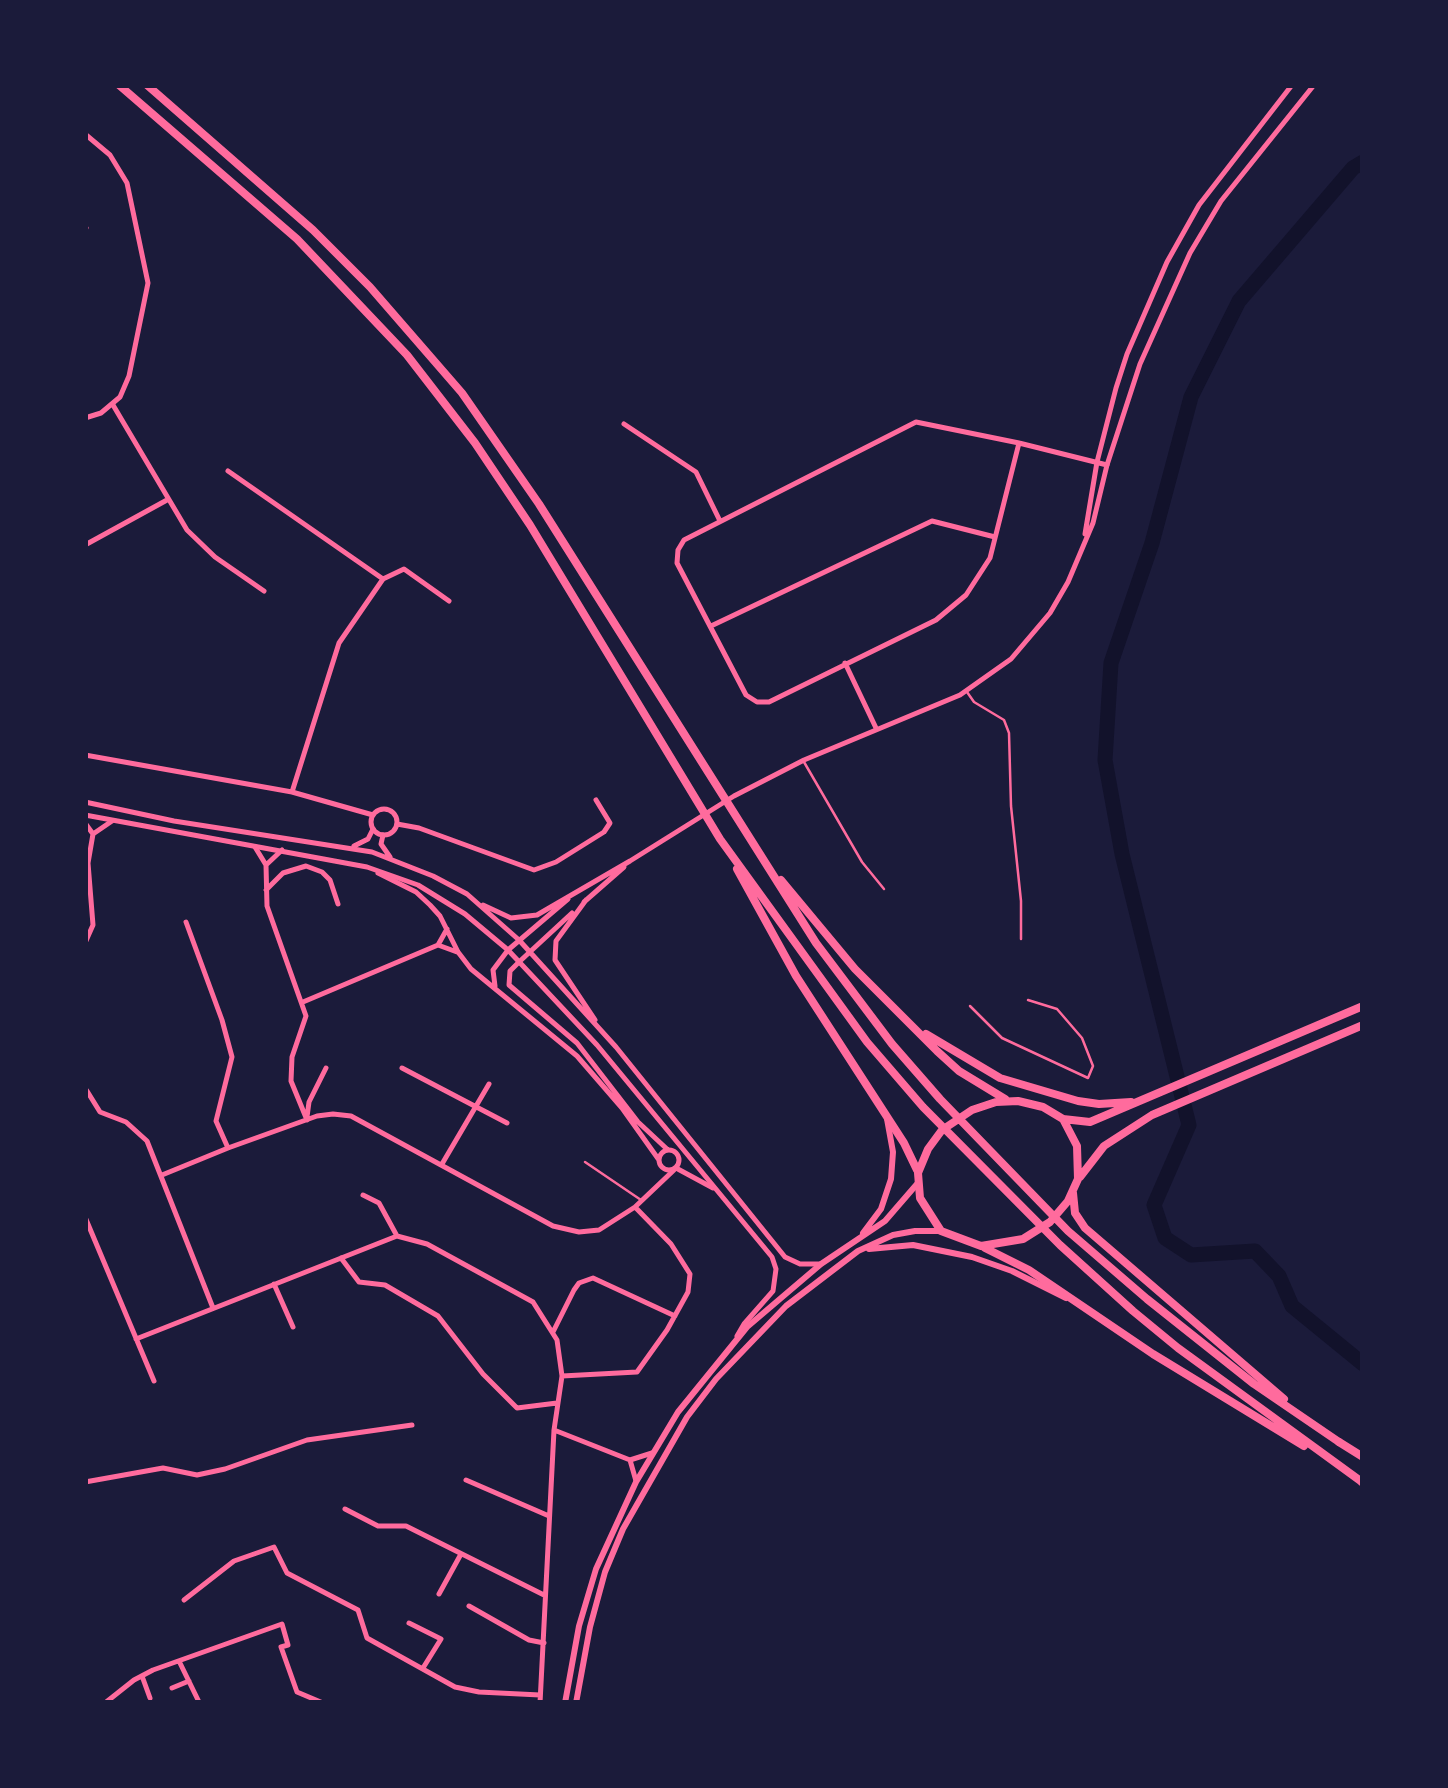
<!DOCTYPE html>
<html>
<head>
<meta charset="utf-8">
<style>
	body { margin:0 }
	#map { position:relative; width:1448px; height:1788px; overflow:hidden; background:#1b1b3a; font-family:"Fira Sans Condensed",sans-serif }
	canvas { display:block }
	.frame { position:absolute; inset:0; border:88px solid #1b1b3a; pointer-events:none }
</style>
</head>
<body>
<div id="map">
<canvas width="1448" height="1788"></canvas>
<div class="frame"></div>
</div>
<script>
const g = document.querySelector('canvas').getContext('2d');
g.lineJoin = 'round';
const shape = rows => new Path2D(rows.map(r => 'M' + r).join(''));
function strokePath(path, color, width, dash) { g.strokeStyle = color; g.lineWidth = width; g.lineCap = dash ? 'butt' : 'round'; g.setLineDash(dash || []); g.stroke(path); }
strokePath(shape([
	[1363,162,1353,168,1239,301,1191,397,1152,543,1111,663,1105,760,1122,854,1189,1125,1154,1205,1165,1238,1191,1255,1255,1251,1279,1276,1292,1306,1363,1364]
]), '#12122b', 15);
strokePath(shape([
	[967,692,974,702,1004,720,1009,733,1011,806,1021,901,1021,939],
	[804,762,862,862,884,889],
	[970,1006,1002,1038,1088,1078,1093,1066,1082,1038,1057,1009,1028,1000],
	[585,1162,641,1200]
]), '#ff6b9d', 2.5);
strokePath(shape([
	[85,230,86,228],
	[113,405,187,530,215,557,264,591],
	[624,424,696,472,720,521],
	[1019,443,990,558,966,595,936,620,769,702,757,702,746,695,677,563,678,550,684,540,916,422,1019,443,1107,465],
	[228,471,383,579,339,643,292,792],
	[85,545,167,500],
	[383,579,404,569,449,601],
	[711,626,932,521,995,537],
	[845,663,876,728],
	[85,755,292,792,373,815],
	'371 822a13 13 0 1 1 26 0a13 13 0 1 1-26 0Z',
	[85,823,93,834,88,863,93,925,85,943],
	[397,824,419,828,534,870,556,862,604,832,610,823,596,800],
	[93,834,112,821],
	[255,847,266,865,267,906,306,1016,292,1057,291,1081,307,1120],
	[266,865,282,850],
	[378,873,416,892,430,905,440,916,458,952,471,969,577,1056,622,1108,659,1160],
	[266,890,283,873,306,866,322,872,330,880,338,904],
	[186,922,222,1020,232,1057,216,1121,228,1148],
	[438,945,447,929],
	[519,962,510,971,509,985,577,1043,638,1122,668,1150],
	[495,986,493,970,508,950],
	[303,1002,438,945,457,952],
	[402,1068,507,1123],
	[87,1091,100,1112,126,1122,147,1141,213,1308],
	[307,1117,309,1102,326,1068],
	'659 1160a10 10 0 1 1 20 0a10 10 0 1 1-20 0Z',
	[442,1164,489,1084],
	[676,1168,713,1188],
	[162,1175,228,1148,317,1116,333,1114,351,1116,553,1226,579,1232,599,1230,635,1207,674,1170],
	[363,1195,379,1203,397,1236],
	[85,1217,154,1381],
	[341,1258,359,1282,385,1285,438,1316,483,1374,517,1408,557,1403],
	[274,1284,293,1327],
	[553,1332,574,1290,579,1283,593,1278,675,1316],
	[136,1339,397,1236,427,1244,533,1302,557,1340,562,1376,554,1430,540,1703],
	[562,1376,637,1372,667,1330,688,1292,690,1274,671,1244,635,1207],
	[554,1430,630,1460,652,1453],
	[630,1460,636,1481],
	[466,1480,549,1516],
	[85,1482,163,1468,197,1475,225,1469,307,1440,412,1425],
	[345,1509,378,1526,406,1526,544,1595],
	[439,1594,461,1554],
	[184,1600,234,1561,274,1547,287,1573,358,1610,367,1638,455,1687,479,1692,540,1695],
	[469,1606,529,1640,544,1643],
	[409,1623,441,1639,423,1668],
	[179,1661,199,1702],
	[142,1676,150,1698],
	[172,1688,189,1681],
	[105,1703,134,1680,153,1670,282,1624,288,1645,281,1647,297,1692,323,1703]
]), '#ff6b9d', 5);
strokePath(shape([
	[85,134,110,155,127,183,148,283,129,376,120,397,101,413,85,418],
	[1085,534,1097,462,1116,388,1127,354,1167,262,1199,205,1292,85],
	[85,802,174,821,372,852,433,876,467,894,519,940,616,1047,785,1257,800,1264,821,1264],
	[85,815,367,867,418,885,465,914,508,950,597,1045,772,1257,776,1269,773,1291,744,1324,737,1336],
	[383,835,381,844,390,857],
	[354,846,368,839,373,829],
	[586,900,556,941,555,960,595,1020],
	[584,902,624,867],
	[483,905,511,918,537,915,630,861,734,796,804,760,960,695,1011,659,1050,613,1068,582,1093,523,1107,465,1140,364,1190,253,1221,201,1314,85],
	[508,950,568,899],
	[519,962,572,913]
]), '#ff6b9d', 5);
strokePath(shape([
	[863,1233,881,1209,891,1179,893,1152,887,1119],
	[869,1249,913,1245,972,1257,1012,1271,1066,1298],
	[565,1703,579,1626,596,1569,636,1482,678,1412,747,1327,821,1264,885,1221,917,1184],
	[576,1703,590,1627,605,1572,623,1529,687,1417,716,1379,786,1306,858,1251,893,1235,915,1231,941,1231]
]), '#ff6b9d', 6);
strokePath(shape([
	[119,85,297,239,407,355,475,443,530,525,720,839,867,1042,923,1107,1060,1245,1133,1311,1178,1348,1362,1482],
	[147,85,313,230,370,287,462,393,539,504,816,943,892,1044,940,1099,1068,1231,1147,1299,1254,1384,1339,1442],
	[737,869,796,976,904,1143,917,1170],
	[781,880,855,969,937,1051,959,1071,1005,1099],
	[926,1034,1000,1078,1078,1101,1099,1104,1131,1102],
	[1063,1119,1077,1146,1078,1179,1068,1201,1050,1222,1023,1239,981,1246,941,1231,920,1198,918,1173,928,1149,942,1130,972,1110,996,1102,1018,1101,1043,1107,1063,1119,1090,1122,1363,1006],
	[1080,1177,1104,1146,1152,1115,1363,1025],
	[1073,1193,1075,1213,1085,1228,1284,1399],
	[985,1248,1029,1270,1153,1354,1304,1446]
]), '#ff6b9d', 8);
strokePath(shape([
	[1339,1442,1363,1457],
	[1362,1482,1363,1482]
]), '#ff6b9d', 8);
</script>
</body>
</html>
